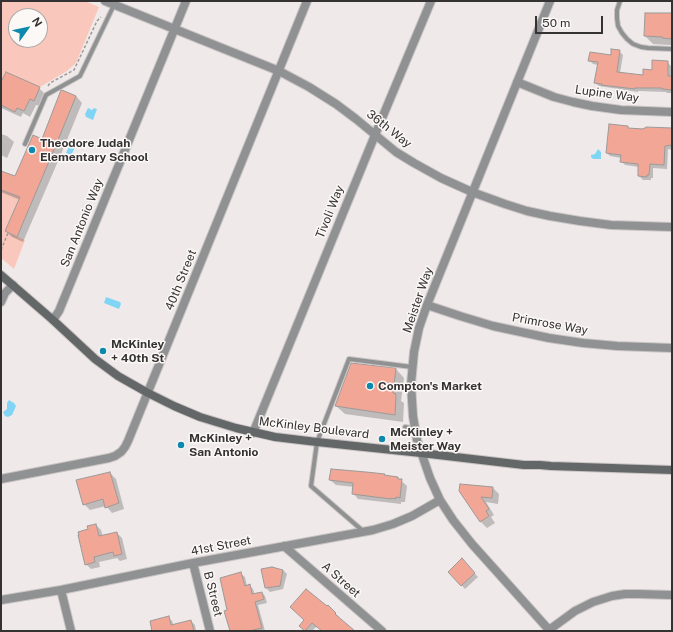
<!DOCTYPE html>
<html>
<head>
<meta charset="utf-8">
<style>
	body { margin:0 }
	#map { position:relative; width:673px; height:632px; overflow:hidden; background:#efeae9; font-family:"Public Sans",sans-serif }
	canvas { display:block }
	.frame { position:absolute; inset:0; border:2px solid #343232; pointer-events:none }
	.north { position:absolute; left:8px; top:8px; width:40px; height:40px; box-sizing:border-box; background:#fcf8f6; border:1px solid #aca9a8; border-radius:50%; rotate:57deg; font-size:11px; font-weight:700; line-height:16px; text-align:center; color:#343232 }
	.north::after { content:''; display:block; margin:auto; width:14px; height:18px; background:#0c89ac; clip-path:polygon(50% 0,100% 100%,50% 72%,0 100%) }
	.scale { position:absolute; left:535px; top:16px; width:68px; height:18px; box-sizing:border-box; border:2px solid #343232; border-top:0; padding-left:5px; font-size:12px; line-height:14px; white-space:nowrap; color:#343232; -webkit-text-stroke:3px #fcf8f6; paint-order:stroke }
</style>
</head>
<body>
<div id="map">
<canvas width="673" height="632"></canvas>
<div class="frame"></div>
<div class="north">N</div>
<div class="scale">50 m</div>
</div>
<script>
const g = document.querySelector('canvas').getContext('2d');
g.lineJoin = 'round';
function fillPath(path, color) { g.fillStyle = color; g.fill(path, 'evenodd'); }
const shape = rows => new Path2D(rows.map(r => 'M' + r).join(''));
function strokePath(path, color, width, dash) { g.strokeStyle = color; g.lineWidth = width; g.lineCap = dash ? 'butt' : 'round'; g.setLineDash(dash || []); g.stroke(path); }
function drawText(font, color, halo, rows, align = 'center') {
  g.font = font + ' "Public Sans",sans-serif'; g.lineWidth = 3; g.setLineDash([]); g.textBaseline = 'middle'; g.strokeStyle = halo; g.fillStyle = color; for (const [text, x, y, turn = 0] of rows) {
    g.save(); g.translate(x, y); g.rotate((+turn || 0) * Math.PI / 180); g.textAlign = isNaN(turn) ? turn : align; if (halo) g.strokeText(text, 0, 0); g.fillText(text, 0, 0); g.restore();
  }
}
fillPath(shape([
	[1,1,85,1,99,7,76,63,67,71,40,87,6,72,1,82],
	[16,16,40,16,40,40,16,40],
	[1,190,20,197,5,231,25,240,14,269,1,258]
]), '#fac7bc');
fillPath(shape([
	[88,108,92,110,94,108,97,109,93,120,86,117,85,114],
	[71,142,75,144,76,146,71,155,66,153],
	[598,149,601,152,601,159,593,159,591,157,591,155,595,154],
	[106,297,120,302,121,304,119,309,104,303],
	[9,400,14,403,16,406,12,415,8,417,5,416,3,412,7,409,7,403]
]), '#81d5f4');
fillPath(shape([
	[672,14,672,46,670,45,653,44,645,36],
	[619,51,623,55,620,73,644,76,667,62,671,66,672,93,667,93,666,92,638,91,638,92,599,86,595,83,598,65,593,64,589,60,612,56],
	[1,84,39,88,45,94,40,106,36,105,30,117,23,113,21,117,1,108],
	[76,96,82,103,62,152,23,242,12,237,6,231,20,200,1,192,1,172,15,178],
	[627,127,630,129,672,129,672,150,668,149,667,169,653,168,653,178,651,178,651,180,643,180,639,176,639,167,625,165,621,161,621,158,610,156,607,153],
	[1,134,7,136,14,142,7,158,1,155],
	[396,369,404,378,401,401,404,403,403,422,345,414,336,406],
	[110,473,116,479,124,509,112,513,106,506,90,510,84,504],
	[398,478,407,486,405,502,401,502,401,504,358,499,353,493,354,487,336,485,330,480],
	[493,488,499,494,498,504,486,502,494,515,491,517,495,523,487,528,481,522,460,491],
	[96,525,101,530,103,537,117,533,122,538,127,559,120,561,117,558,99,562,100,567,91,569,86,564,89,530],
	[462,560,478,577,465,589,449,572],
	[283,570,287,574,283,589,270,592,266,588],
	[241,574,245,577,247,586,250,586,253,589,255,595,262,593,265,596,267,603,258,605,265,631,233,631,229,611],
	[328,606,339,617,339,618,353,631,322,631,317,626,312,631,306,631,300,626],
	[168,617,172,621,174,626,191,621,195,625,196,631,153,631]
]), '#0003');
const building = shape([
	[645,13,672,13,672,39,662,38,662,37,644,36,645,13],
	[611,49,620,50,617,72,643,75,643,69,652,70,652,60,668,61,668,76,672,76,672,90,662,89,662,88,635,88,635,89,601,85,602,84,594,83,598,62,588,61,590,52,611,55,611,49],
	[6,72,40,87,34,101,30,99,24,111,17,108,15,112,1,105,1,82,6,72],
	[61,90,62,90,76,96,56,145,17,237,5,231,20,197,1,190,1,171,15,176,33,135,42,139,61,90],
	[609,124,628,126,628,128,643,129,644,128,646,128,646,127,672,128,672,145,665,146,664,165,650,164,649,175,647,175,647,177,638,176,638,164,620,162,621,155,606,153,609,124],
	[351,363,396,368,393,393,396,394,395,415,335,406,351,363],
	[331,469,366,472,385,474,384,475,398,477,398,479,402,479,400,498,396,497,396,499,391,498,391,499,352,494,353,483,329,480,331,469],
	[110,472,119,503,105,508,103,499,83,505,76,480,110,472],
	[460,484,493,487,492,498,481,497,489,509,486,511,489,516,480,522,459,491,460,484],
	[96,524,99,536,117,532,122,554,114,556,113,552,94,557,95,562,85,565,78,535,79,535,78,532,88,529,87,526,96,524],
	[462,558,475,573,461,586,448,572,462,558],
	[272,567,283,570,280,586,265,588,261,569,272,567],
	[241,572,245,586,250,584,252,594,262,592,264,599,255,602,262,628,249,631,230,631,224,611,227,610,220,578,241,572],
	[306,589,327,606,328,605,336,613,335,614,355,631,322,631,312,623,305,631,299,626,304,620,290,607,306,589],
	[169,616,171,625,191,620,194,631,152,631,150,621,169,616]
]);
fillPath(building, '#f1a696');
strokePath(building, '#9d9998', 1);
const lane = shape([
	[620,1,617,10,617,18,618,26,622,33,627,39,633,44,641,47,648,48,672,49],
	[25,144,46,95,80,76,114,5],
	[405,427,415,429],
	[363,531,311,486,317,442,349,359,412,367]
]);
const street = shape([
	[105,1,279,71,309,87,336,104,356,119,396,152,414,163,441,178,472,192,505,204,527,211,550,216,580,221,611,225,672,227],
	[517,82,554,97,573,102,592,106,621,110,672,112],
	[1,302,5,293,13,285],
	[427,305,460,316,493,326,549,338,583,343,617,346,672,348],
	[53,320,59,311,186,1],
	[253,433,375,135,431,1],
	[1,479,109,458,115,456,121,452,125,447,128,441,307,1],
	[284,546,382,631],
	[193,563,210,631],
	[61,590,71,631],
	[1,600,61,590,193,563,373,530,393,524,412,516,440,500],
	[549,630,575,611,593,602,612,596,625,594,638,594,672,595],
	[550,631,472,544,453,520,440,500,430,478,417,440,413,416,411,384,414,352,419,328,427,305,550,1]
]);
const secondary = shape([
	[1,275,53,320,95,359,118,376,148,393,174,406,200,417,236,428,275,437,317,442,421,453,524,465,540,465,551,466,672,470]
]);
strokePath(lane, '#cac5c4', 6);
strokePath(street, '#cac5c4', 10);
strokePath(secondary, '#cac5c4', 10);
strokePath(shape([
	[48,86,50,83,74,70,97,21,101,17],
	[1,250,8,233]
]), '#9d9a99', 1.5, [3, 2]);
strokePath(lane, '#8f9192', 4);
strokePath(street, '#8f9192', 8);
strokePath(secondary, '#646768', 8);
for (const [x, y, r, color] of [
	[32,150,4,"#0c89ac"],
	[103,351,4,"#0c89ac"],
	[370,386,4,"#0c89ac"],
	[382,439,4,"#0c89ac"],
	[181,445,4,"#0c89ac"]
]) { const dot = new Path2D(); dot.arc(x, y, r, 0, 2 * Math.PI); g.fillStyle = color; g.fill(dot); strokePath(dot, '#fcf8f6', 1.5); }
drawText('12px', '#343232', '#fcf8f6', [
	["Lupine Way",607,94,8],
	["36th Way",389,129,38],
	["Tivoli Way",330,212,-68],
	["San Antonio Way",82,223,-68],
	["40th Street",181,280,-68],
	["Meister Way",418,300,-71],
	["Primrose Way",550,324,10],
	["McKinley Boulevard",314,428,7],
	["41st Street",221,546,-11],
	["A Street",341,580,41],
	["B Street",213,594,76]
]);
drawText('bold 12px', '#343232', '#fcf8f6', [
	["Theodore Judah",40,143],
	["Elementary School",40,157],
	["McKinley",111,344],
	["+ 40th St",111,358],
	["Compton's Market",378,386],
	["McKinley +",390,432],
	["Meister Way",390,446],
	["McKinley +",189,438],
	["San Antonio",189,452]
], 'left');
</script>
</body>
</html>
